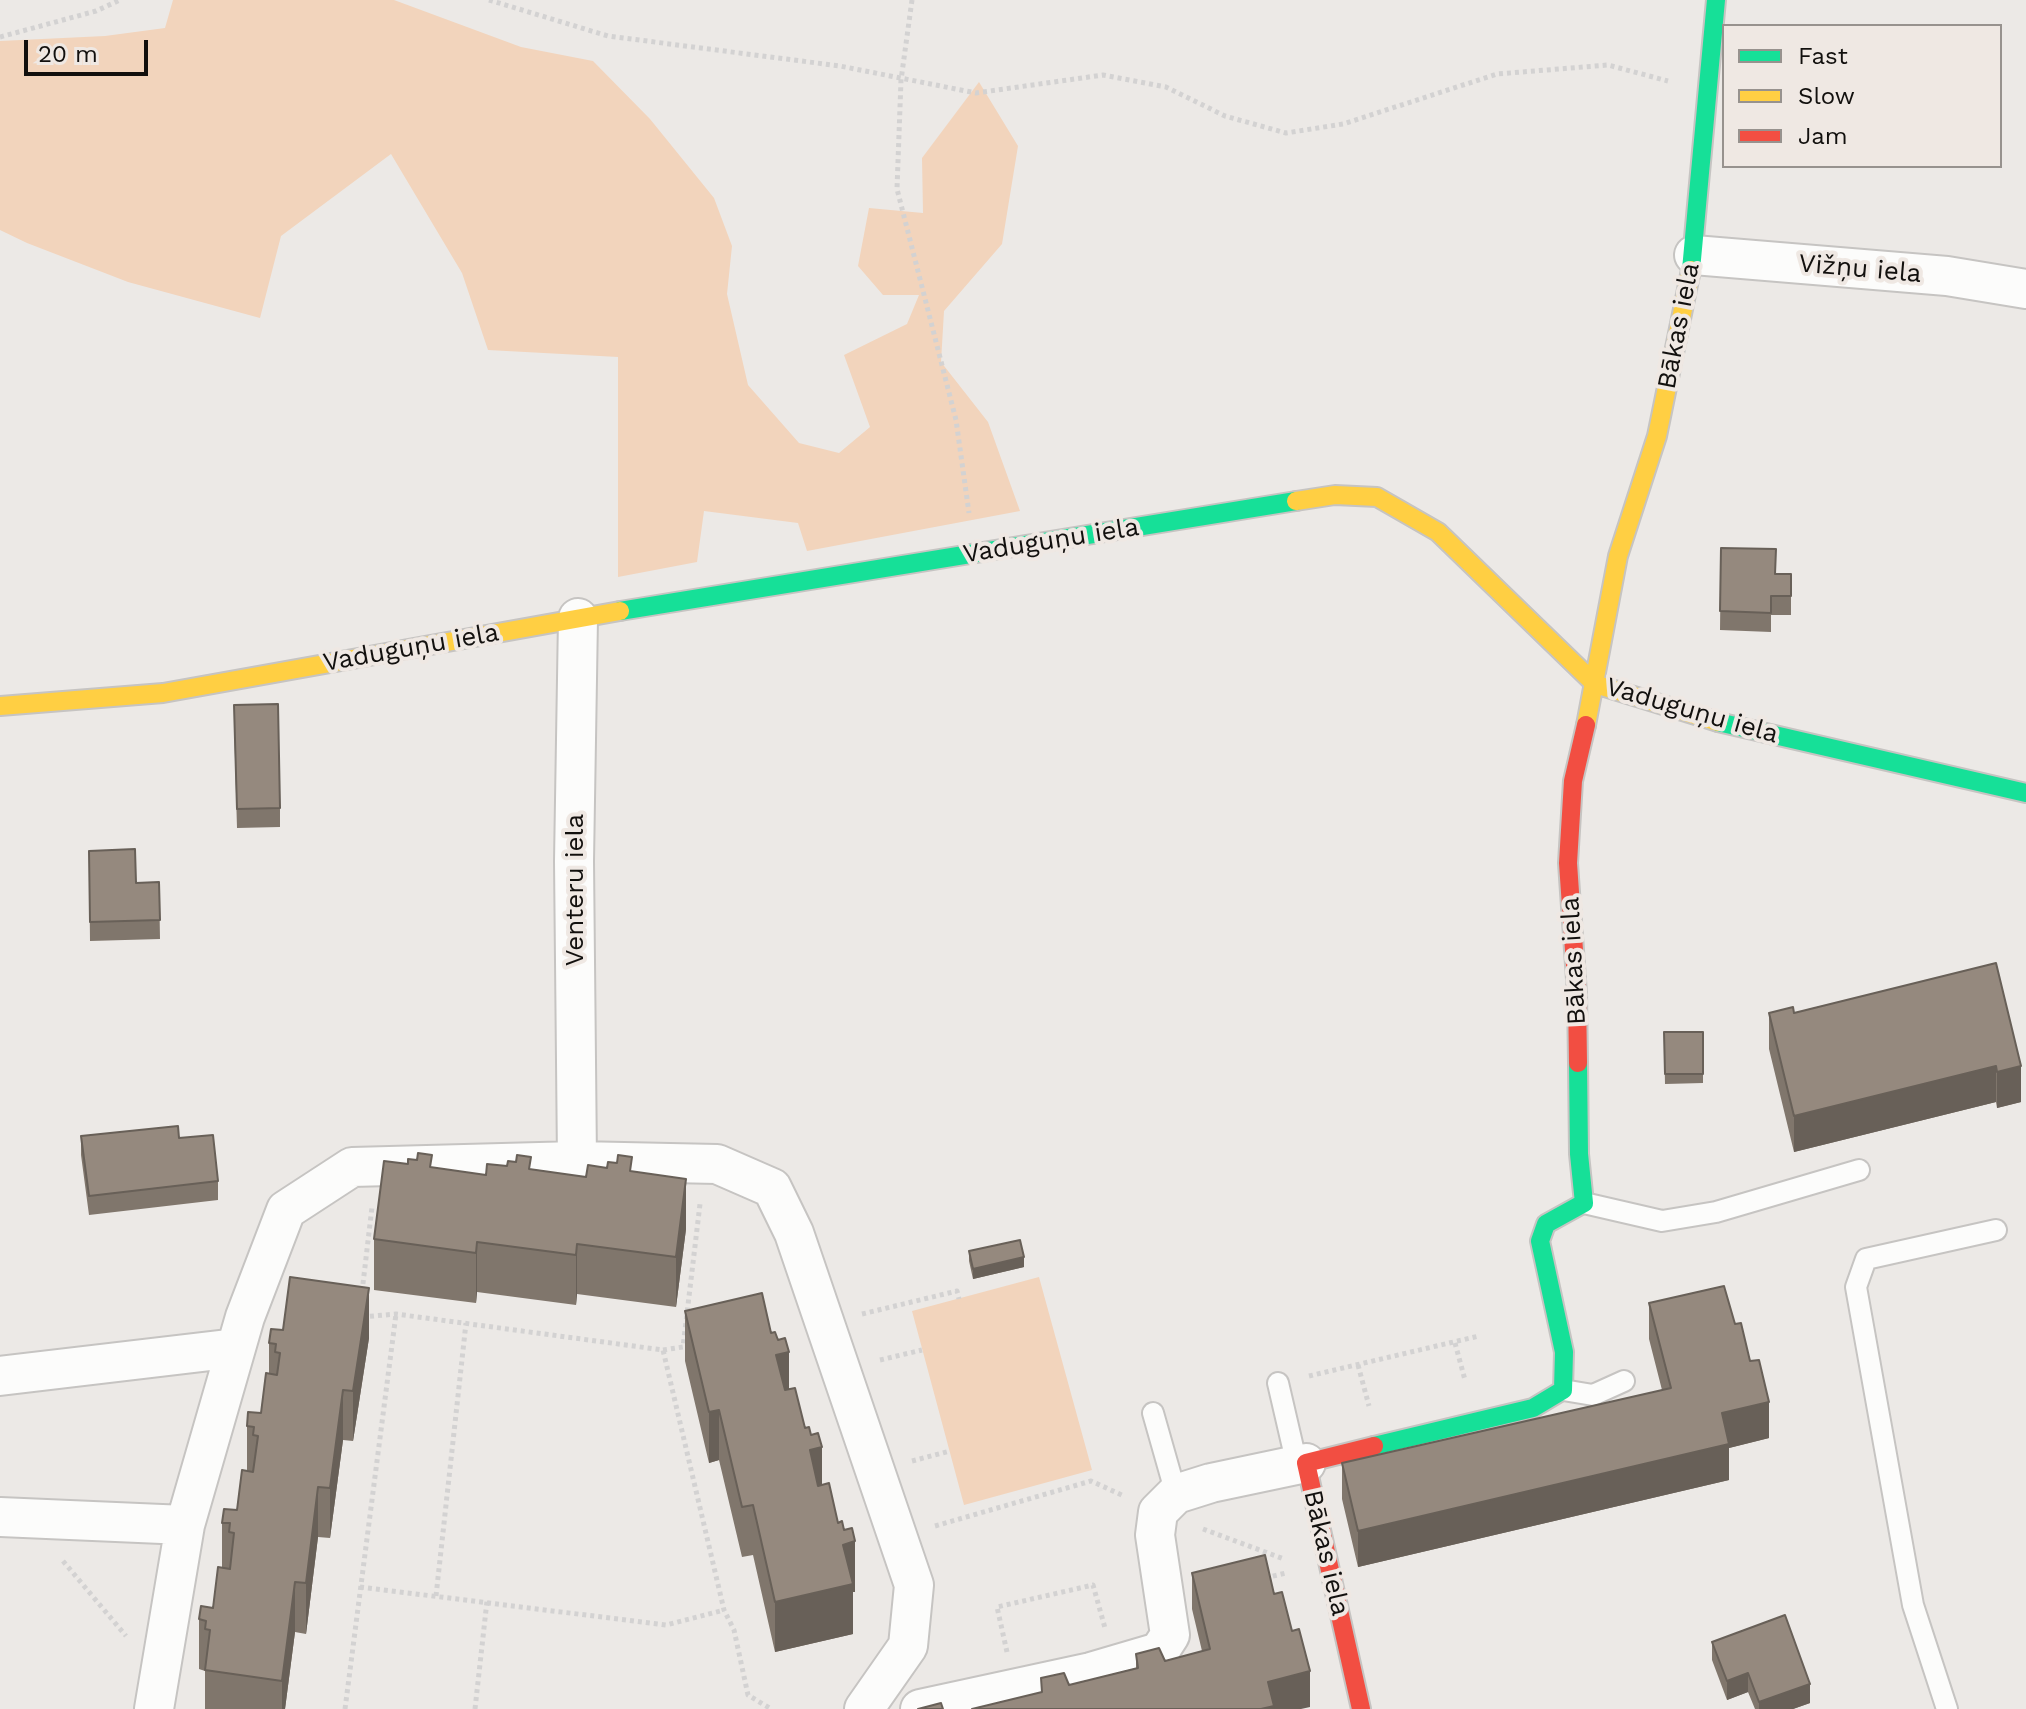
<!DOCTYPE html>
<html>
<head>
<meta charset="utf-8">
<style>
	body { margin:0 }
	#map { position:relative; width:2026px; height:1709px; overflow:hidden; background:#ece9e6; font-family:"Work Sans",sans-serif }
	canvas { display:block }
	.legend { position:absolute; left:1722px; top:24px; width:280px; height:144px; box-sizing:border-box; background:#efe8e3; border:2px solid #97928e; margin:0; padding:10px 14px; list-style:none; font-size:24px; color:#12100e }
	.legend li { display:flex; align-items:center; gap:16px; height:40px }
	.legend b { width:40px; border:2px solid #97928e }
	.scale { position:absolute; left:24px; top:40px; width:124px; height:36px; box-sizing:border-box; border:4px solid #12100e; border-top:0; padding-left:10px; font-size:24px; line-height:28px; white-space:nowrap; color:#12100e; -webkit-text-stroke:6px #efe8e3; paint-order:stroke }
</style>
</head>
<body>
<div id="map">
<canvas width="2026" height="1709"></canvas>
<ul class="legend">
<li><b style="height:10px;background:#16e098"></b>Fast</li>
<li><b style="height:10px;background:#ffcf43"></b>Slow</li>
<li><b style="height:10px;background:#f24e42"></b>Jam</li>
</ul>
<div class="scale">20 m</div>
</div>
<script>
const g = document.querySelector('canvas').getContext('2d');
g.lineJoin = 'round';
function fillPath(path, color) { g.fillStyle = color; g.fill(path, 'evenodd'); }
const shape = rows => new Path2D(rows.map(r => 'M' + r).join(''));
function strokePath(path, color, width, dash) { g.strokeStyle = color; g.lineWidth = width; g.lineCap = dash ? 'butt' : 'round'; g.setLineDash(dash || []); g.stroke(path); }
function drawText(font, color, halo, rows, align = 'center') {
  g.font = font + ' "Work Sans",sans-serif'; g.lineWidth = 8; g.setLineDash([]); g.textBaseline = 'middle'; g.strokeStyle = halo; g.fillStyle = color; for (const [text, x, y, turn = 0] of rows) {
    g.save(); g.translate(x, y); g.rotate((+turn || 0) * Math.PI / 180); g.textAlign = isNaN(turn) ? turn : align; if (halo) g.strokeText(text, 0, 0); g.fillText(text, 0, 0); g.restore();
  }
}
fillPath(shape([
	[173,0,394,0,521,47,593,61,650,119,714,198,732,246,727,294,748,385,799,443,839,453,870,427,844,355,907,324,919,295,883,295,858,266,869,208,923,213,922,158,979,82,1018,146,1002,244,944,311,941,362,988,422,1020,511,807,551,798,523,704,511,697,562,618,577,618,357,488,350,462,273,391,154,281,236,260,318,128,282,27,243,0,230,0,41,105,36,165,28],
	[1039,1277,1092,1470,964,1505,912,1311]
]), '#f2d4bc');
const lane = shape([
	[1584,1203,1662,1221,1716,1212,1859,1170],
	[1278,1383,1297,1465],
	[1563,1390,1593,1395,1624,1381],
	[1153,1413,1176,1494],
	[1947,1709,1913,1605,1856,1287,1866,1259,1996,1230]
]);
const street = shape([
	[1694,255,1947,276,2026,289],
	[577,1161,574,861,578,618],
	[0,1376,236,1348],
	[0,1517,185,1525],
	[154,1709,185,1525,245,1317,286,1210,352,1167,577,1161,717,1164,772,1188,794,1233,914,1585,908,1646,864,1709],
	[920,1709,1091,1672,1159,1652,1170,1635,1155,1535,1158,1512,1176,1494,1211,1483,1306,1463]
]);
const fast = shape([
	[1691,270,1716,0],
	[620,611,1296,501],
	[1718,722,2026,793],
	[1374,1446,1533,1408,1563,1390,1564,1352,1540,1241,1546,1224,1584,1203,1579,1154,1578,1063]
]);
const slow = shape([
	[1296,501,1335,495,1377,497,1438,532,1595,684,1718,722],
	[0,706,163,693,620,611],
	[1586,725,1618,556,1657,436,1691,270]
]);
const jam = shape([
	[1578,1063,1577,994,1568,863,1573,781,1586,725],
	[1361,1709,1306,1463,1374,1446]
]);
strokePath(lane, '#c6c4c2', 24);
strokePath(street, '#c6c4c2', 42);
strokePath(fast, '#c6c4c2', 22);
strokePath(slow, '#c6c4c2', 22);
strokePath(jam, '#c6c4c2', 22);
strokePath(shape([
	[489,0,608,36,840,66,976,93,1103,75,1166,87,1225,116,1286,133,1343,124,1497,74,1608,65,1668,81],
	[912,0,901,80,897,189,956,420,969,513],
	[0,37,96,11,120,0],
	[362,1292,372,1207],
	[862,1314,957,1291,959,1299],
	[362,1317,396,1314,663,1350,724,1610,734,1630,748,1695,771,1709],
	[1455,1343,1465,1380],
	[663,1350,683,1347,700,1204],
	[880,1360,922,1350],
	[1358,1365,1369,1406],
	[1309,1376,1479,1336],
	[912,1461,950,1451],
	[935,1526,1091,1481,1124,1496],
	[1203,1529,1284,1559],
	[63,1561,126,1636],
	[1265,1578,1286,1573],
	[360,1587,666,1625,724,1610],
	[436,1596,466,1323],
	[1007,1652,997,1607,1093,1585,1105,1628],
	[345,1709,396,1314],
	[475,1709,487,1601]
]), '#d3d2d2', 5, [4, 4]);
strokePath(lane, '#fcfcfb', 20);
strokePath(street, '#fcfcfb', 38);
strokePath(fast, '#16e098', 18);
strokePath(slow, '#ffcf43', 18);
strokePath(jam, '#f24e42', 18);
fillPath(shape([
	[1721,548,1776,574,1791,574,1791,615,1771,615,1771,632,1720,630],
	[234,724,280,808,280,827,237,828],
	[89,851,136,883,159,882,160,939,90,941],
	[1996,963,2021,1102,1997,1108,1996,1102,1794,1152,1769,1049,1769,1013,1794,1013],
	[1664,1032,1703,1032,1703,1083,1665,1084],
	[81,1136,179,1138,218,1181,218,1200,89,1215,81,1155],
	[432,1167,486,1175,531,1169,586,1177,632,1171,686,1229,676,1307,577,1294,576,1305,477,1292,476,1303,374,1290,374,1239],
	[969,1251,1024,1267,973,1279,969,1261],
	[1649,1303,1735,1324,1769,1438,1729,1448,1729,1480,1358,1567,1342,1499,1342,1463,1662,1390,1649,1339],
	[685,1311,771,1333,789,1389,805,1428,855,1592,853,1592,853,1634,775,1652,753,1555,742,1557,719,1460,709,1463,685,1361],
	[369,1338,353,1441,343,1440,330,1538,318,1537,306,1634,295,1632,285,1709,205,1709,205,1671,199,1669,199,1619,213,1608,222,1568,222,1523,237,1510,247,1471,247,1426,261,1413,269,1374,269,1343],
	[1192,1573,1274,1594,1310,1707,1041,1692,1041,1678,1069,1685,1136,1668,1136,1654,1165,1661,1202,1651,1192,1609],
	[1712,1642,1810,1703,1793,1709,1755,1709,1748,1692,1727,1700,1712,1660]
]), '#80766c');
fillPath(shape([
	[1996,1066,1996,1102,1794,1152,1794,1116],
	[2021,1066,2021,1102,1997,1108,1997,1072],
	[686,1179,686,1229,676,1307,676,1257],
	[477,1242,477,1292,476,1303,476,1253],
	[577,1244,577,1294,576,1305,576,1255],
	[1024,1257,1024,1267,973,1279,973,1269],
	[369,1288,369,1338,353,1441,353,1391],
	[789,1352,789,1402,776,1405,776,1355],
	[343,1390,343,1440,330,1538,330,1488],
	[1769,1402,1769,1438,1729,1448,1729,1480,1358,1567,1358,1531,1722,1413],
	[719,1410,719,1460,709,1463,709,1412],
	[822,1447,822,1497,810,1500,810,1450],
	[318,1487,318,1537,306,1634,306,1583],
	[855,1541,855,1592,853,1592,853,1634,775,1652,775,1602,843,1545],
	[295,1582,295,1632,285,1709,282,1709,282,1681],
	[1310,1671,1310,1707,1301,1709,1261,1709,1268,1682],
	[1748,1673,1748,1692,1727,1700,1727,1681],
	[1810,1684,1810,1703,1793,1709,1759,1709,1759,1702]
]), '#686058');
const building = shape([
	[1721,548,1776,549,1775,574,1791,574,1791,596,1771,596,1771,613,1720,611,1721,548],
	[278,704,280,808,237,809,234,705,278,704],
	[135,849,136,883,159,882,160,920,90,922,89,851,135,849],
	[1996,963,2021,1066,1997,1072,1996,1066,1794,1116,1769,1013,1793,1007,1794,1013,1996,963],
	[1664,1032,1703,1032,1703,1074,1665,1074,1664,1032],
	[178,1126,179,1138,213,1135,218,1181,89,1196,81,1136,178,1126],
	[418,1153,432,1155,430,1167,486,1175,487,1164,507,1166,508,1161,516,1162,517,1155,531,1157,529,1169,586,1177,588,1165,607,1168,608,1162,617,1163,618,1155,632,1157,630,1171,686,1179,676,1257,577,1244,576,1255,477,1242,476,1253,374,1239,384,1161,408,1164,408,1159,417,1160,418,1153],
	[1020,1240,1024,1257,973,1269,969,1251,1020,1240],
	[290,1277,369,1288,353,1391,343,1390,330,1488,318,1487,306,1583,295,1582,282,1681,205,1670,210,1630,205,1629,206,1621,199,1619,201,1606,213,1608,218,1567,230,1569,234,1533,229,1532,230,1523,222,1523,224,1509,237,1510,242,1470,253,1472,258,1436,253,1435,254,1427,247,1426,248,1412,261,1413,266,1373,277,1375,280,1353,275,1352,276,1344,269,1343,271,1329,283,1330,290,1277],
	[1724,1286,1735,1324,1741,1323,1750,1361,1759,1360,1769,1402,1722,1413,1729,1444,1358,1531,1342,1463,1671,1388,1649,1303,1724,1286],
	[762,1293,771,1333,775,1332,778,1340,785,1338,789,1352,776,1355,785,1390,795,1388,805,1428,809,1427,811,1435,818,1433,822,1447,810,1450,818,1486,829,1483,838,1523,842,1521,844,1530,852,1528,855,1541,843,1545,853,1584,775,1602,753,1505,742,1507,719,1410,709,1412,685,1311,762,1293],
	[1265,1555,1274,1594,1282,1592,1292,1631,1299,1629,1310,1671,1268,1682,1274,1706,1261,1709,972,1709,1042,1692,1041,1678,1064,1673,1069,1685,1138,1668,1136,1654,1159,1648,1165,1661,1210,1649,1192,1573,1265,1555],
	[1785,1615,1810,1684,1759,1702,1748,1673,1727,1681,1712,1642,1785,1615],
	[941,1703,943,1709,918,1709,941,1703]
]);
fillPath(building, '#95897e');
strokePath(building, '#686058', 2);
drawText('26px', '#12100e', '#efe8e3', [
	["Vižņu iela",1860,269,5],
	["Bākas iela",1679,326,-79],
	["Vaduguņu iela",1051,541,-9],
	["Vaduguņu iela",411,648,-10],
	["Vaduguņu iela",1692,711,16],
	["Venteru iela",575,890,-90],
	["Bākas iela",1574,961,-93],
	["Bākas iela",1326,1553,77]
]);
</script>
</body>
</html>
